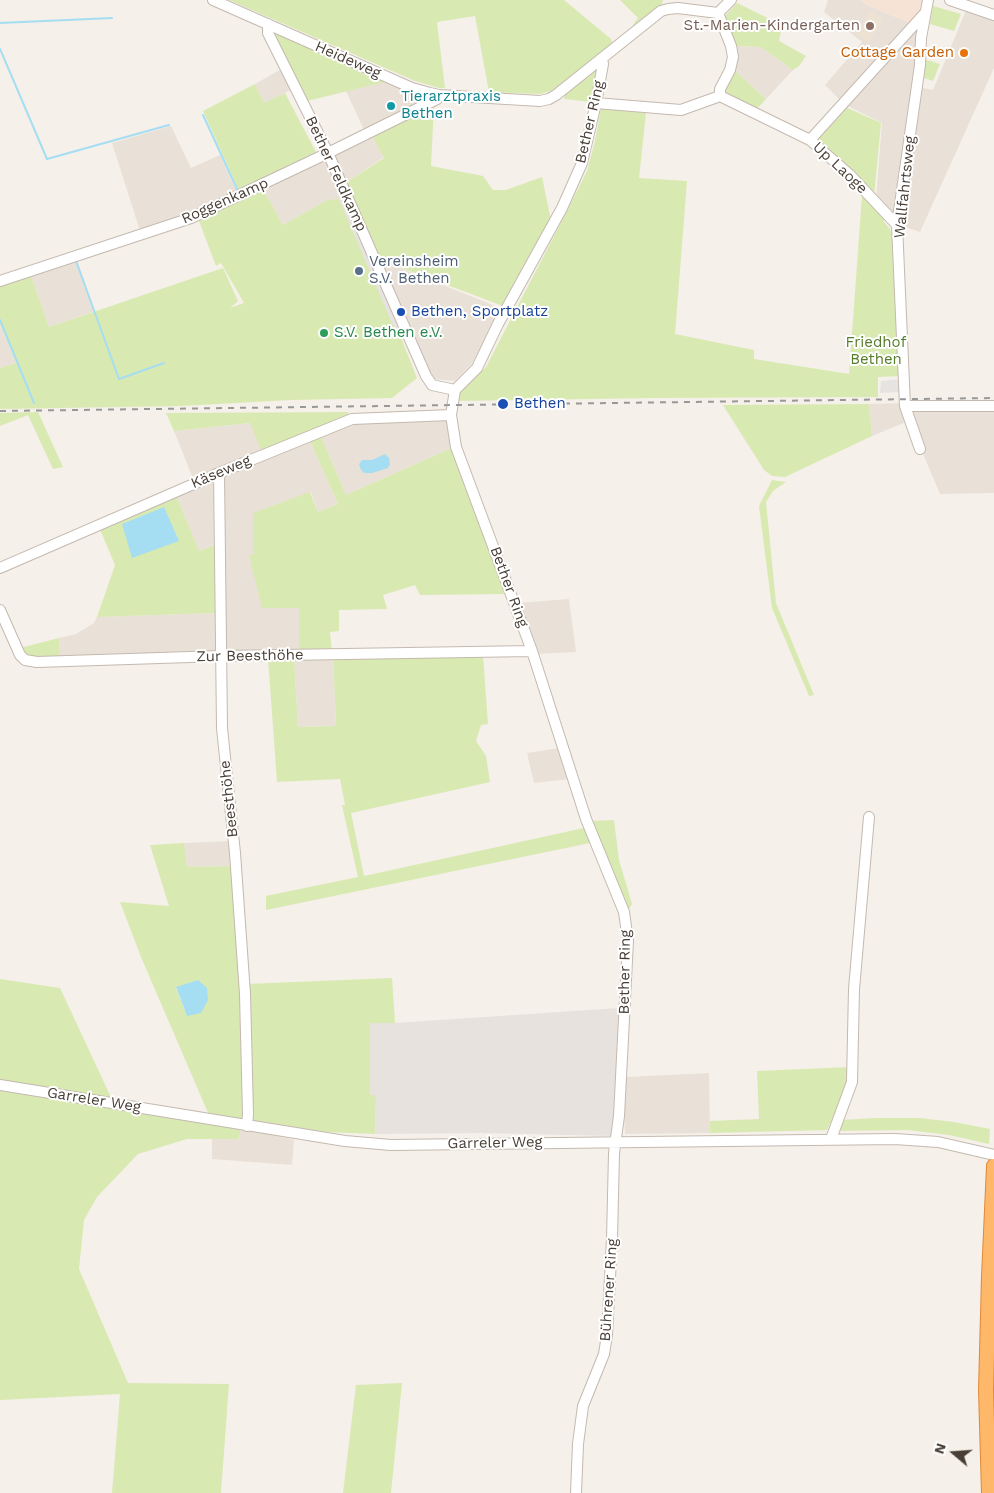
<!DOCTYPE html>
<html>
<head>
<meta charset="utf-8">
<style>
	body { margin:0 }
	#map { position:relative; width:994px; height:1493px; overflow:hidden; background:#f5f0e9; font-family:"Work Sans",sans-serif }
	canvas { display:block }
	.north { position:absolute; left:929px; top:1428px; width:50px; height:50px; -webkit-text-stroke:4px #fff; paint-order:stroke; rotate:288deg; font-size:14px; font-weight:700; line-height:20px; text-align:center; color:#493f37 }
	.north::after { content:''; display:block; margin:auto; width:18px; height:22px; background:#493f37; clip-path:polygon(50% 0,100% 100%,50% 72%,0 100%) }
</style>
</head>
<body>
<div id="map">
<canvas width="994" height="1493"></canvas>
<div class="north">N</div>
</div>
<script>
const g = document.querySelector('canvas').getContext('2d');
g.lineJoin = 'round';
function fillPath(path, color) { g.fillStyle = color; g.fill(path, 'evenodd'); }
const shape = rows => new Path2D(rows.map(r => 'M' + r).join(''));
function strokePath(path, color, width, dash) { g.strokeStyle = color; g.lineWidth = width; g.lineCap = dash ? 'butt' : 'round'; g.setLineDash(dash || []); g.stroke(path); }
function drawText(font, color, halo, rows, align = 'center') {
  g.font = font + ' "Work Sans",sans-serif'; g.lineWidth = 4; g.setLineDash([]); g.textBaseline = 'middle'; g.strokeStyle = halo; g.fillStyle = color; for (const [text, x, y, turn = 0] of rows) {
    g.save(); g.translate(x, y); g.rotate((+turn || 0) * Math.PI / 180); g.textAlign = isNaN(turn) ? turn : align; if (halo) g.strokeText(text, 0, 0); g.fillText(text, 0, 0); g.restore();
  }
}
fillPath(shape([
	[828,0,860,0,869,6,913,24,920,32,913,86,933,90,967,8,994,19,994,68,920,232,900,225,876,198,882,123,844,104,825,85,862,42,824,12],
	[734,46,761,47,793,70,766,99,733,69],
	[283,68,294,88,264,104,255,84],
	[389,81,430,97,364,130,346,91],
	[171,126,191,168,220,155,237,192,190,215,140,231,112,143],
	[372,136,384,157,344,184,333,155],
	[326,158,343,196,339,199,327,200,283,225,263,189],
	[378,259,503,309,473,362,455,381,434,379,407,325],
	[77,260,95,311,49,327,30,273],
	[0,324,16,363,0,368],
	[903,403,906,422,872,436,869,404],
	[908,409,994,409,994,493,940,494,918,442],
	[444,419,448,421,454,447,346,495,320,434,352,423],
	[251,423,309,439,338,504,318,512,311,492,253,555,250,555,299,607,299,653,224,654,223,541,199,551,176,495,196,486,174,431],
	[569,599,576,652,536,654,519,603],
	[217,613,218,654,60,659,59,638,76,634,94,623,97,617],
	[333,656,336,726,298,727,294,657],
	[559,748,569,779,534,783,527,753],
	[230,841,232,866,187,867,184,843],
	[709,1073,710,1133,625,1134,624,1115,626,1077],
	[241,1127,294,1140,292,1165,212,1159,212,1139,239,1139]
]), '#e9e1d7');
fillPath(shape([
	[860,0,926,0,923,8,913,24,869,6]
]), '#f7e3d5');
fillPath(shape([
	[619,1008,613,1136,482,1133,375,1134,376,1095,370,1095,370,1022,395,1023]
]), '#e8e2de');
fillPath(shape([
	[871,11,883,19,869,42,856,33]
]), '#eee2d3');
fillPath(shape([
	[229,0,564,0,611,39,613,44,554,90,540,94,489,92,475,16,437,22,445,88,439,88,415,81],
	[620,0,663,0,661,7,636,27,633,25,638,18],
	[737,3,782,25,779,41,806,56,799,66,793,70,761,47,734,46,724,17],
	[933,6,961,14,954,31,930,24],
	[271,30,389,81,307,101],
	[924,59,940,64,933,81,921,77],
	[598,67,593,102,564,99,565,93],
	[733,69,766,99,755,111,727,96,726,89],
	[255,84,264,103,285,93,316,152,239,191,203,111],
	[434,105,431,166,483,176,493,190,506,190,542,177,551,220,503,306,378,259,344,184,384,158,372,136],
	[843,106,881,123,874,196,813,139],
	[601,108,646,113,639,178,687,181,675,334,754,350,754,359,849,374,862,196,884,218,884,222,890,229,893,237,901,376,878,377,878,397,654,398,455,401,458,391,486,367,567,211,587,171,595,141],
	[263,189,283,225,327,200,339,199,343,196,401,328,398,330,417,378,392,398,291,400,180,406,0,409,0,368,16,363,0,324,0,283,30,273,49,327,223,268,238,301,230,308,157,334,244,303,221,263,216,266,199,221],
	[869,404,872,436,785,477,772,476,764,470,723,405],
	[38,412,63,467,53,469,28,415,0,426,0,413],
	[348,412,349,416,262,452,250,423,174,431,166,413],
	[320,434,346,495,454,447,508,594,420,595,415,585,383,595,387,609,339,610,339,631,330,632,332,653,299,653,299,608,262,608,249,555,253,555,253,513,310,492,318,512,338,504,309,439],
	[772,480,786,482,773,491,766,502,776,603,814,695,809,696,772,608,759,506],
	[176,495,199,551,217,544,217,613,97,617,115,565,99,527],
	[59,638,60,659,27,657,20,648],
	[483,655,488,724,481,725,476,741,486,756,490,782,351,813,364,876,584,828,590,843,266,910,266,896,358,877,342,805,345,805,340,779,277,782,268,658,294,657,298,727,336,726,333,656],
	[614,820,619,860,632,904,627,912,590,821],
	[184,843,187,867,232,866,242,1031,244,1121,209,1115,141,957,120,902,169,906,150,845],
	[198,980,185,1011,176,988],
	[392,978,395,1023,370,1023,370,1095,376,1095,375,1134,326,1132,250,1120,247,984],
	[0,979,60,988,116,1108,241,1127,239,1139,187,1139,138,1154,97,1197,84,1220,79,1269,128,1383,229,1384,221,1493,112,1493,120,1394,0,1400],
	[851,1067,849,1082,827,1130,710,1133,710,1121,759,1119,757,1071],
	[877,1118,920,1118,954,1122,990,1129,989,1144,949,1135,907,1130,837,1131,840,1120],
	[402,1383,391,1493,343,1493,356,1385]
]), '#d9e9b2');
fillPath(shape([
	[343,196,401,328,395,330,339,199],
	[901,379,902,392,880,393,881,381]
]), '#e6e3e1');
fillPath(shape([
	[385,454,389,458,390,464,388,468,372,473,364,473,361,470,359,464,362,460,372,460],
	[164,507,179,541,132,558,122,524],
	[198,980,207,988,208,1000,201,1013,187,1016,176,987]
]), '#a5def2');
strokePath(shape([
	[0,23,112,18],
	[0,49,47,159,169,125],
	[203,115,237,189],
	[76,261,119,379,164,363],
	[0,320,34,403]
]), '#a5def2', 2);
const minor = shape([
	[213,0,412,88,430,93,439,95,540,101,549,99,556,95,661,11,668,9,678,8,718,13,731,0],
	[950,0,994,15],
	[718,13,731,46,733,57,730,70,720,89,720,96,810,140,850,175,897,225],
	[268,24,268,33,328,153,426,376,432,385,455,390],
	[596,103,681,110,720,96],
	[810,140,925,13],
	[0,281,191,218,328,153,437,99,439,95],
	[905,406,994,406],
	[920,449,905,406,897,225,920,65,921,38,928,0],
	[219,473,222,728,235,853,245,994,248,1114,247,1126],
	[0,568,219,473,352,419,451,415],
	[0,610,20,655,25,660,37,662,221,656,532,651],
	[0,1085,345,1141,391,1145,895,1139,938,1142,994,1155],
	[831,1139,852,1082,854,989,869,817],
	[576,1493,578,1444,583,1406,604,1354,607,1335,612,1239,614,1153,619,1116,628,941,624,912,586,819,532,651,456,447,451,415,455,390,477,368,498,324,562,208,582,163,596,103,603,64,602,59]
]);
const highway = shape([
	[989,1493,986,1390,989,1277,994,1166]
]);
strokePath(minor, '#c4b9af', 12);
strokePath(highway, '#e08938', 16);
strokePath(minor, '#fff', 10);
strokePath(highway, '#ffb76a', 14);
strokePath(shape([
	[0,411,994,398]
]), '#989898', 2, [6, 6]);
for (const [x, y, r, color] of [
	[870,26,5,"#8d6e63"],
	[964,53,5,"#e8710a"],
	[391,106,5,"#0f9aa8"],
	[359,271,5,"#5c6f8a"],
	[401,312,5,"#1a4fb4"],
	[324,333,5,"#2e9e5b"],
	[503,404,6,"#1a4fb4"]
]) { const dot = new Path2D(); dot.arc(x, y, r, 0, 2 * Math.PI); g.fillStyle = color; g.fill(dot); strokePath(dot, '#fff', 2); }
drawText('15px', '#785e54', '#fff', [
	["St.-Marien-Kindergarten",860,26]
], 'right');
drawText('15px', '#c56008', '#fff', [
	["Cottage Garden",954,53]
], 'right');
drawText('15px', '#493f37', '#fff', [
	["Heideweg",348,60,24],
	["Bether Ring",590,122,-77],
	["Up Laoge",840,168,43],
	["Bether Feldkamp",336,174,65],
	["Wallfahrtsweg",905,187,-84],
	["Roggenkamp",225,201,-24],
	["Käseweg",221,472,-23],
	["Bether Ring",509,587,70],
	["Zur Beesthöhe",250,656,-1],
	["Beesthöhe",229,799,-96],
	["Bether Ring",625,972,-89],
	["Garreler Weg",94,1100,9],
	["Garreler Weg",495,1143,-1],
	["Bührener Ring",609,1290,-86]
]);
drawText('15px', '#0d838f', '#fff', [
	["Tierarztpraxis",401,97],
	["Bethen",401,114]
], 'left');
drawText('15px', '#4e5e75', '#fff', [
	["Vereinsheim",369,262],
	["S.V. Bethen",369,279]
], 'left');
drawText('15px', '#164399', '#fff', [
	["Bethen, Sportplatz",411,312],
	["Bethen",514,404]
], 'left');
drawText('15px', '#27864d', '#fff', [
	["S.V. Bethen e.V.",334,333]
], 'left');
drawText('15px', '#557d29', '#fff', [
	["Friedhof",876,343],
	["Bethen",876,360]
]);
</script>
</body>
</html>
